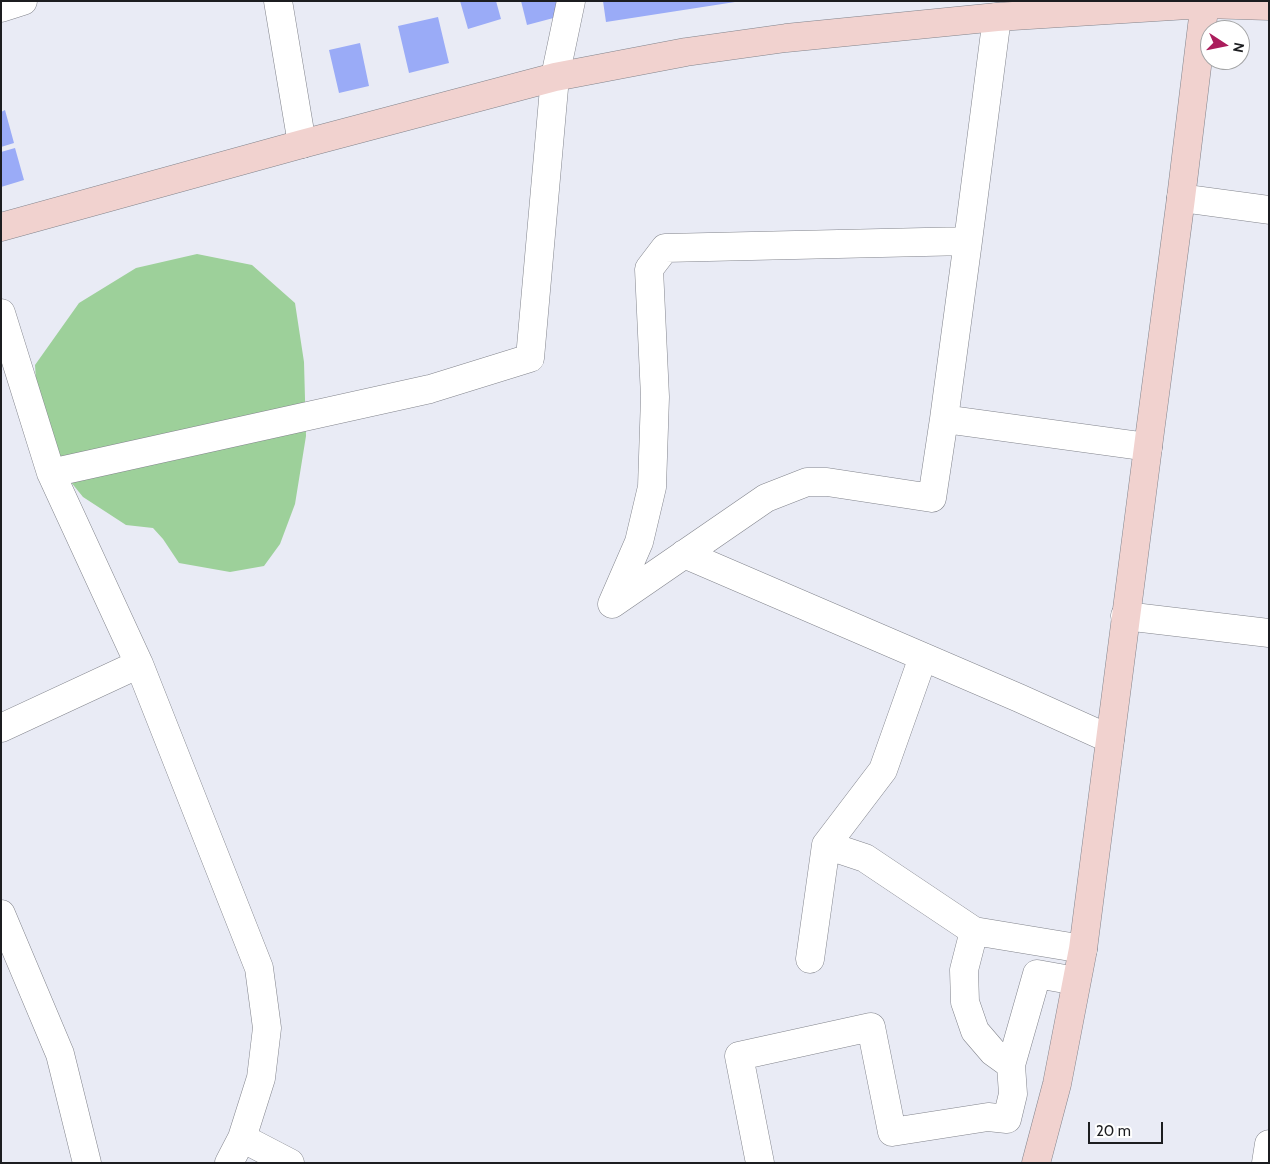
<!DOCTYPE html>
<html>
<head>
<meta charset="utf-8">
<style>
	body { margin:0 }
	#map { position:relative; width:1270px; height:1164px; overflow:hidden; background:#e9ebf5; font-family:Cabin,sans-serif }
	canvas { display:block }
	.frame { position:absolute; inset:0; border:2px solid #1c1d20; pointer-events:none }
	.north { position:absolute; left:1200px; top:20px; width:50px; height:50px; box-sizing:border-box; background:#fff; border:1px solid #a4a5a6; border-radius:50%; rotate:101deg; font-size:14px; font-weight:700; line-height:20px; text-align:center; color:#1c1d20 }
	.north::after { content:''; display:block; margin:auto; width:18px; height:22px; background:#ab1d5c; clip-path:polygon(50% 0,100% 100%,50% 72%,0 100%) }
	.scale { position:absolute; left:1088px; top:1122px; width:75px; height:22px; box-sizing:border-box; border:2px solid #1c1d20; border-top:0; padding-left:6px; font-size:15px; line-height:18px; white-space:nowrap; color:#1c1d20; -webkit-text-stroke:4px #fff; paint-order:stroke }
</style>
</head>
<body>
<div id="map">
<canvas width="1270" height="1164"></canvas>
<div class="frame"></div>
<div class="north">N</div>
<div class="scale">20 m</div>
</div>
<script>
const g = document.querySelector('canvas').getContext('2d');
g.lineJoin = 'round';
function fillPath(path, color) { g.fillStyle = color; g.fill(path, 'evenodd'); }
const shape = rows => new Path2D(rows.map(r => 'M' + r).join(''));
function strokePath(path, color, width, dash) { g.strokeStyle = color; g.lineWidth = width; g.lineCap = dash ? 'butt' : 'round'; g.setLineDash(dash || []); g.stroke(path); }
fillPath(shape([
	[197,254,252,265,295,303,304,362,306,436,295,504,280,544,264,566,230,572,179,563,163,539,153,528,126,525,83,497,40,444,35,365,79,303,136,268]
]), '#9dd09a');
fillPath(shape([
	[460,1,496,1,501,19,468,29],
	[521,1,557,1,561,16,527,25],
	[603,1,735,1,735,2,606,22],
	[438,17,449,63,409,73,398,26],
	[360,43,369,86,339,93,329,50],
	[5,110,14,143,1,147,1,112],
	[15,148,24,180,1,187,1,152]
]), '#9aabf7');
const street = shape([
	[278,1,302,144],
	[1,8,23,1],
	[1181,198,1269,210],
	[968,241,665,248,649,269,655,397,652,487,639,542,612,604,766,498,807,482,827,482,932,498,944,419,968,241,997,17],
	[1,313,51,473,139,664,259,968,267,1028,261,1078,242,1138,229,1163],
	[944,419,1148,447],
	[51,473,430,389,530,358,555,77,571,1],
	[684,554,1019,698,1110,739],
	[1125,616,1269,633],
	[1,728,139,664],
	[826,845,865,858,974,931,1083,949],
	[1,914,60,1054,87,1163],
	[974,931,964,970,965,1002,975,1031,993,1052,1011,1065],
	[810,959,826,845,883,770,923,657],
	[242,1138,290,1163],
	[760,1163,739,1056,871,1027,892,1132,988,1117,1007,1119,1013,1094,1011,1065,1037,974,1076,981],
	[1266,1163,1269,1144]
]);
const secondary = shape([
	[1,227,302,144,555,77,686,52,786,38,997,17,1204,4,1269,6],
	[1036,1163,1057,1084,1083,949,1148,447,1181,198,1205,1]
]);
strokePath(street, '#82848c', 29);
strokePath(secondary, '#82848c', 29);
strokePath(street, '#fff', 28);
strokePath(secondary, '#f1d2cf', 28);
</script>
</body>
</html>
